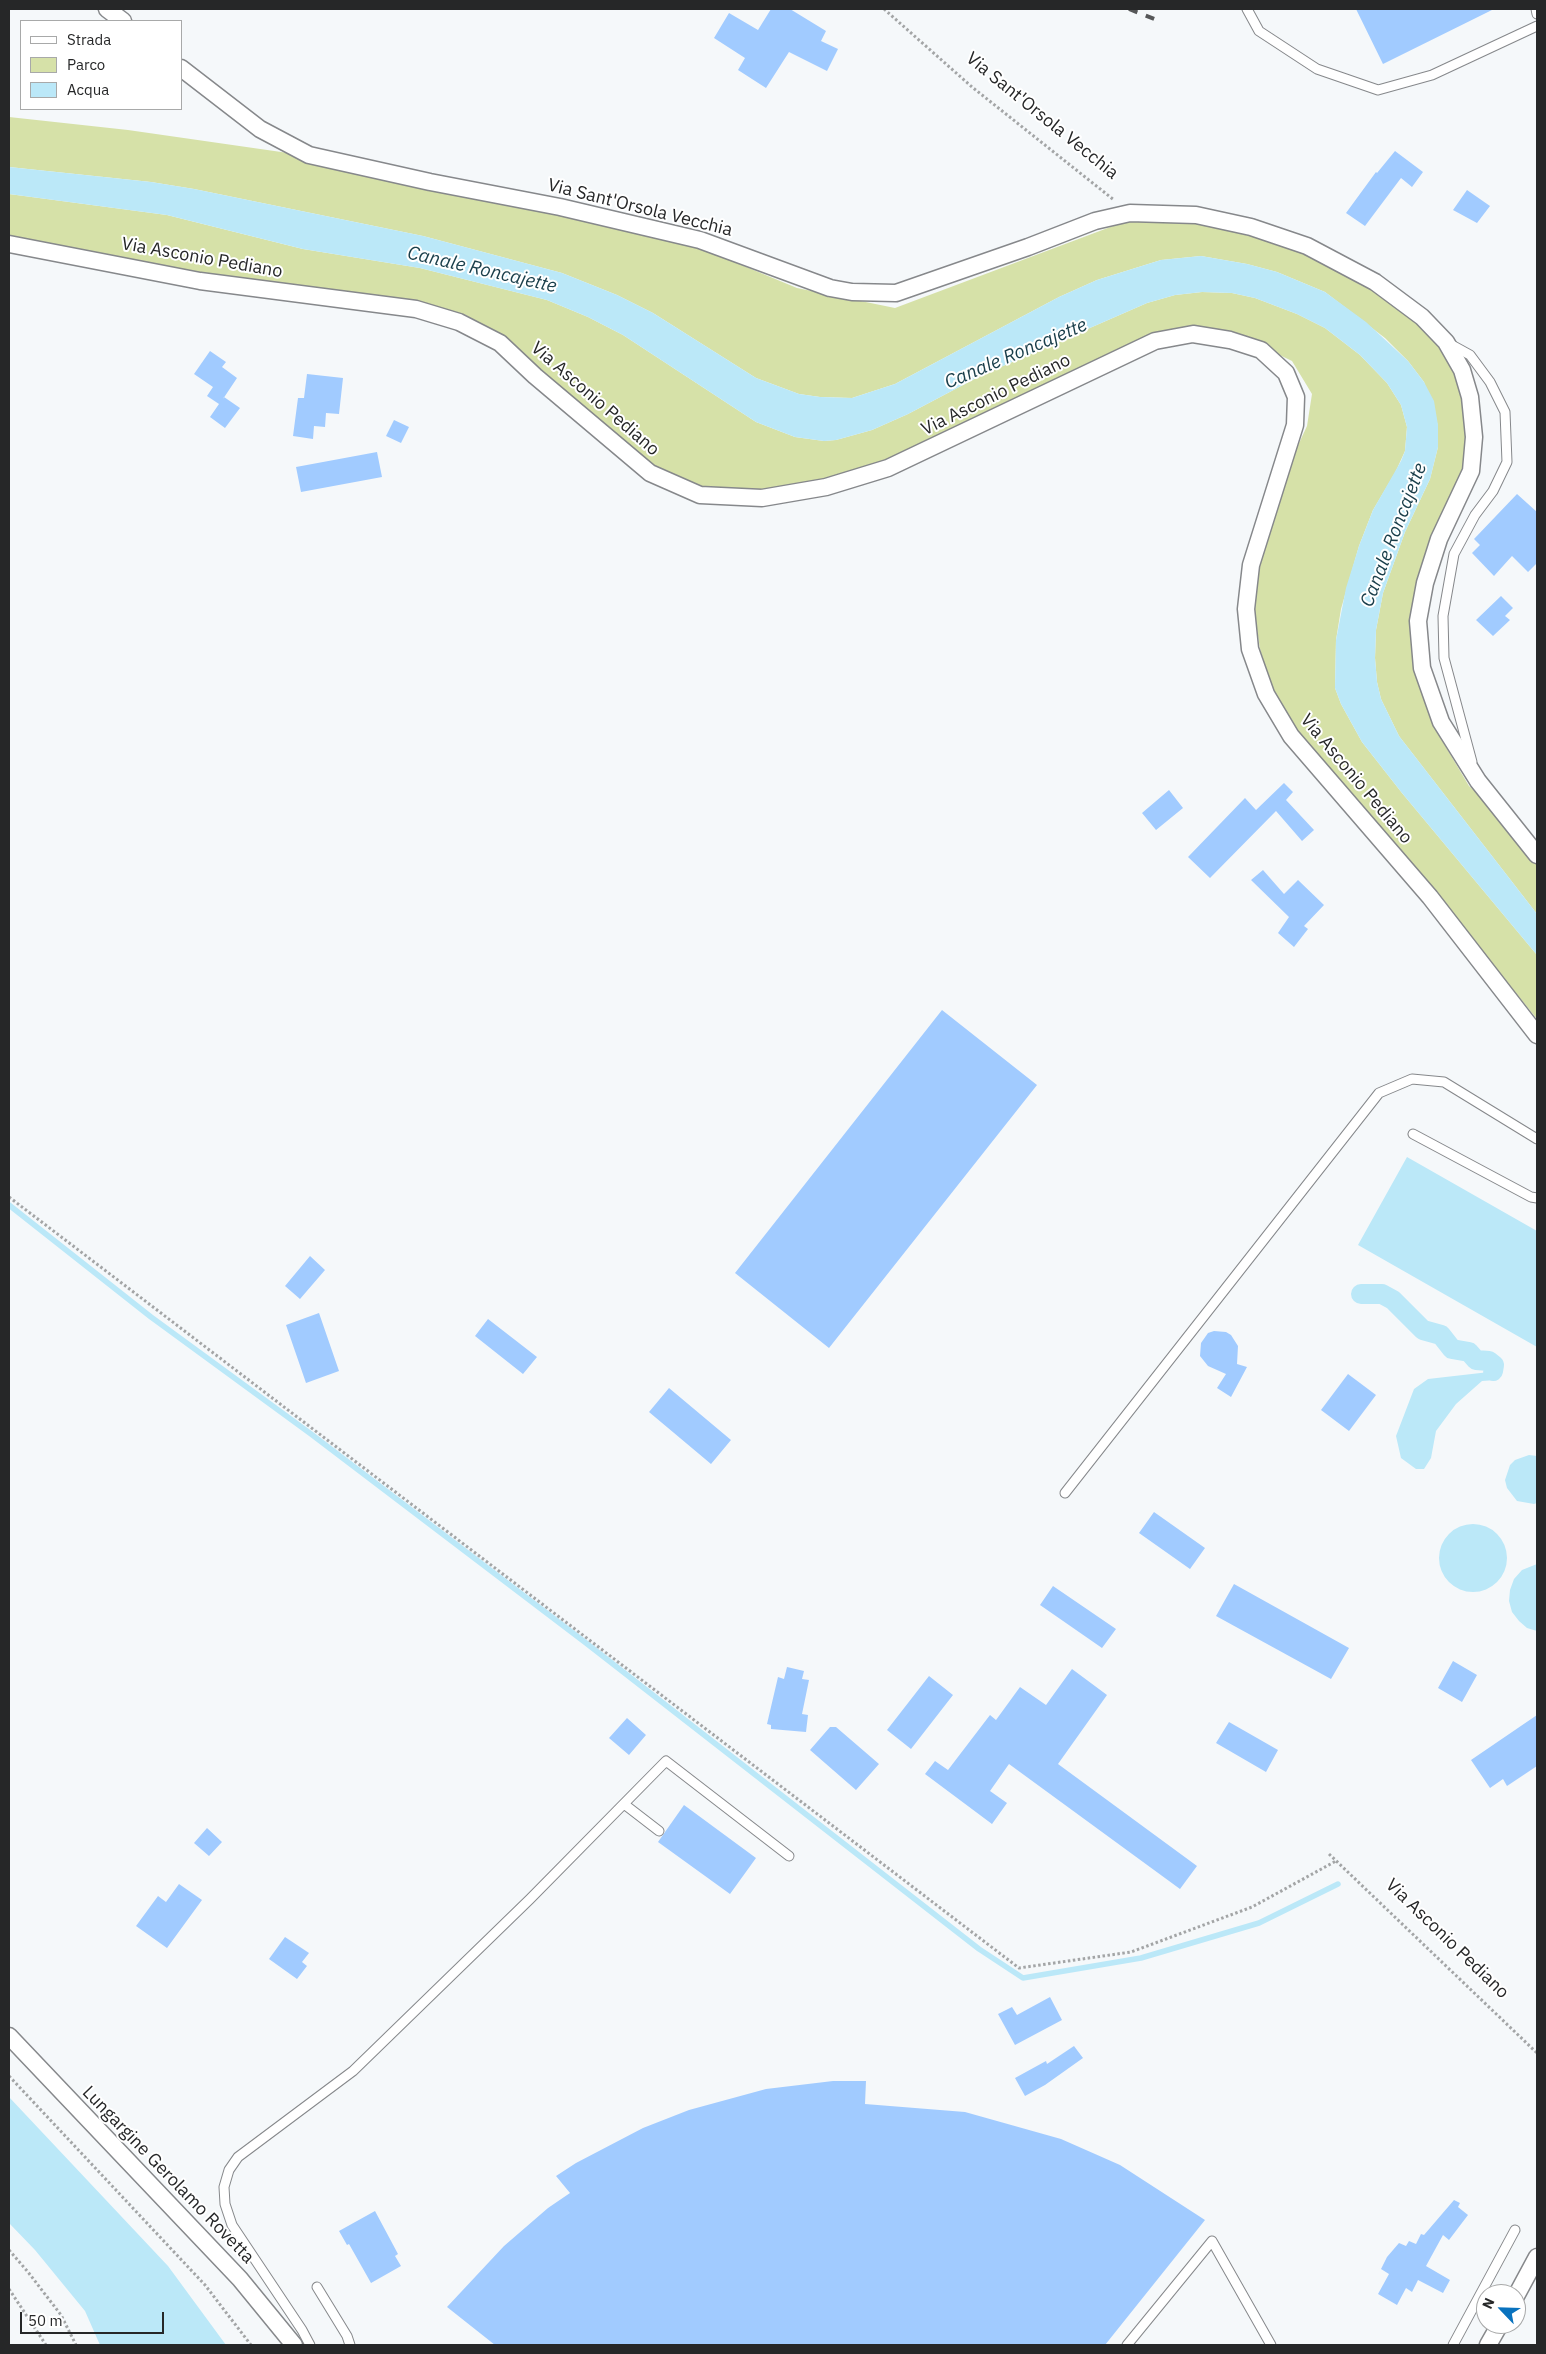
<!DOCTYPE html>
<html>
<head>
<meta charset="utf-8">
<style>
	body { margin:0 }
	#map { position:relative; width:1546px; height:2354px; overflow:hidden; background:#f5f8fa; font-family:"IBM Plex Sans",sans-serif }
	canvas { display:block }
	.frame { position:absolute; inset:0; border:10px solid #262728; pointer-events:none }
	.legend { position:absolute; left:20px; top:20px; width:162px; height:90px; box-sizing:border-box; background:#fff; border:1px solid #a8a9a9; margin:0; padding:6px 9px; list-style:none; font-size:15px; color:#262728 }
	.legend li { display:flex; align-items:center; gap:10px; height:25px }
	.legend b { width:25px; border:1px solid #a8a9a9 }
	.north { position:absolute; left:1476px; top:2284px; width:50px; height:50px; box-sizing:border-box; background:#fff; border:1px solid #a8a9a9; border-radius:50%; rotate:294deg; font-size:14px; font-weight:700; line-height:20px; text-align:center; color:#262728 }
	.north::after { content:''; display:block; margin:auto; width:18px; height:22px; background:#0972be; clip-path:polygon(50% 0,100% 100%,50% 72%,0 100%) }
	.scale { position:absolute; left:20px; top:2312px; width:144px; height:22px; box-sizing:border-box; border:2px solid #262728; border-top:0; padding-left:6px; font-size:15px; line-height:18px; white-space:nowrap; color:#262728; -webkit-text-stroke:4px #fff; paint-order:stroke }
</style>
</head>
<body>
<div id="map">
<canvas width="1546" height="2354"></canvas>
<div class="frame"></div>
<ul class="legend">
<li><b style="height:6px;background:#fff"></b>Strada</li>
<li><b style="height:14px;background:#d6e1a8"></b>Parco</li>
<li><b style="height:14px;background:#bbe8f8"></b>Acqua</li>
</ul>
<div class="north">N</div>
<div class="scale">50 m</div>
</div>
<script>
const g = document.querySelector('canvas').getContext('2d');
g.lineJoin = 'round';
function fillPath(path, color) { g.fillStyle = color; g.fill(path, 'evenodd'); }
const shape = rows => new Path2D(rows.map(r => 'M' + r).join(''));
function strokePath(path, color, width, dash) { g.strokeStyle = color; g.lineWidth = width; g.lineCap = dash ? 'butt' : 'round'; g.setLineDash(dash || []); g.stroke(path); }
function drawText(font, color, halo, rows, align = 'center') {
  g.font = font + ' "IBM Plex Sans",sans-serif'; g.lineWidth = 4; g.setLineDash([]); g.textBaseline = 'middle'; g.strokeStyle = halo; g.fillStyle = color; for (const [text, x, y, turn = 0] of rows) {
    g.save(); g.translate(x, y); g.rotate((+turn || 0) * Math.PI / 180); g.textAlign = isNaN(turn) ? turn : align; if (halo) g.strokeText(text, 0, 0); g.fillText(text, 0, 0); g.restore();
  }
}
fillPath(shape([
	[9,117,128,130,309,156,426,190,557,215,698,247,797,288,895,308,1129,220,1196,222,1307,251,1373,286,1447,342,1476,399,1476,472,1426,581,1422,667,1434,727,1469,786,1511,824,1537,857,1537,914,1399,736,1381,699,1377,682,1375,658,1376,630,1383,593,1405,532,1430,479,1438,447,1438,426,1424,382,1408,361,1385,338,1325,292,1277,272,1247,264,1201,256,1161,260,1097,280,1059,297,895,384,852,398,820,397,799,394,756,378,653,313,617,295,562,273,423,236,194,189,151,182,9,167],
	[9,194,167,215,303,249,420,268,547,300,588,317,623,335,756,422,795,437,824,441,836,440,872,430,908,414,980,376,1147,303,1175,295,1202,292,1232,293,1255,298,1297,314,1325,328,1360,355,1387,383,1401,405,1407,427,1405,451,1395,473,1373,510,1359,546,1341,609,1336,640,1335,688,1341,704,1362,742,1402,793,1537,955,1537,1019,1432,890,1295,735,1274,695,1260,649,1254,609,1258,565,1281,482,1307,426,1312,394,1292,361,1259,345,1191,328,889,465,760,496,701,491,653,471,505,341,466,315,421,303,373,295,204,275,9,239]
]), '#d6e1a8');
fillPath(shape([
	[9,167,151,182,194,189,423,236,562,273,617,295,653,313,756,378,799,394,820,397,852,398,895,384,1059,297,1097,280,1161,260,1201,256,1247,264,1277,272,1325,292,1366,322,1408,361,1424,382,1434,401,1438,425,1438,447,1430,479,1405,532,1383,593,1376,630,1375,658,1377,682,1381,699,1399,736,1537,914,1537,955,1402,793,1362,742,1341,704,1335,688,1336,640,1346,588,1359,546,1373,510,1401,461,1405,451,1407,427,1401,405,1387,383,1360,355,1325,328,1297,314,1255,298,1232,293,1202,292,1175,295,1147,303,980,376,908,414,872,430,836,440,824,441,795,437,756,422,623,335,588,317,547,300,420,268,303,249,167,215,9,194],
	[1407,1157,1537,1231,1537,1347,1358,1245],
	[1498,1371,1500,1376,1496,1380,1482,1381,1456,1404,1436,1431,1431,1458,1424,1469,1416,1469,1401,1458,1396,1436,1414,1389,1428,1379],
	[1529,1455,1537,1456,1537,1503,1534,1504,1517,1501,1507,1488,1505,1480,1510,1465,1515,1460],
	'1439 1558a34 34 0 1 1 68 0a34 34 0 1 1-68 0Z',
	[1537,1564,1537,1631,1527,1628,1519,1621,1512,1612,1509,1601,1510,1590,1514,1579,1522,1570],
	[9,2097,168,2266,226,2345,100,2345,85,2311,35,2250,9,2223]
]), '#bbe8f8');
strokePath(shape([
	[9,1205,151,1317,311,1434,586,1643,979,1949,1023,1978,1141,1958,1259,1923,1338,1884]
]), '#bbe8f8', 5.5);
strokePath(shape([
	[1361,1294,1382,1294,1393,1300,1423,1330,1441,1335,1452,1349,1469,1352,1476,1360,1489,1361,1494,1365,1493,1371]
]), '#bbe8f8', 20);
fillPath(shape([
	[771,9,790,9,826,31,821,41,838,49,827,71,789,52,766,88,738,70,745,58,714,38,729,13,758,30],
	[1356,9,1494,9,1383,64],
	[1395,151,1423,172,1412,187,1401,178,1365,226,1346,213,1376,172,1377,173],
	[1467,190,1490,206,1477,223,1453,210],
	[210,351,226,362,222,367,237,378,223,399,224,397,240,408,225,428,210,417,219,404,207,396,213,387,194,374],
	[307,374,343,378,339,414,326,413,325,427,314,426,313,439,293,436,298,398,304,398],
	[394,420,409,427,401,443,386,436],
	[377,452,382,477,301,492,296,467],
	[1517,494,1537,512,1537,563,1528,572,1512,556,1494,576,1472,553,1480,545,1474,539],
	[1501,596,1513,608,1505,616,1510,620,1493,636,1476,620],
	[1284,783,1293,792,1286,800,1314,830,1302,841,1276,811,1210,878,1188,857,1245,798,1256,810],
	[1169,790,1183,808,1156,830,1142,813],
	[1263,870,1284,894,1298,880,1324,905,1304,926,1308,929,1294,947,1278,933,1289,917,1251,880],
	[942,1010,1037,1085,829,1348,735,1273],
	[310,1256,325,1270,300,1299,285,1286],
	[319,1313,339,1371,306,1383,286,1325],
	[488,1319,537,1357,523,1374,475,1336],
	[1214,1331,1226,1332,1231,1335,1238,1346,1237,1364,1247,1367,1231,1397,1217,1388,1226,1374,1208,1366,1200,1356,1201,1343,1208,1333],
	[1348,1374,1376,1395,1349,1431,1321,1410],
	[669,1388,731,1440,711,1464,649,1412],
	[1154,1512,1205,1548,1190,1569,1139,1533],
	[1234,1584,1349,1648,1331,1679,1216,1616],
	[1053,1586,1116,1629,1102,1648,1040,1605],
	[1453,1661,1477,1675,1462,1702,1438,1688],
	[787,1667,804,1671,802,1679,809,1680,802,1714,808,1715,806,1732,771,1729,771,1725,767,1724,778,1677,784,1679],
	[1072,1669,1107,1695,1058,1764,1197,1866,1180,1889,1009,1764,990,1791,1007,1803,992,1824,925,1774,935,1761,948,1770,990,1715,996,1720,1020,1687,1046,1705],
	[929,1676,953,1695,911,1749,887,1730],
	[1537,1715,1537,1766,1507,1786,1503,1779,1490,1788,1471,1760],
	[627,1718,646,1735,629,1755,609,1738],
	[1229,1722,1278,1750,1266,1772,1216,1743],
	[830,1727,836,1727,879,1764,856,1790,810,1750],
	[684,1805,756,1858,730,1894,658,1842],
	[207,1828,222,1842,209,1856,194,1843],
	[179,1884,202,1900,167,1948,136,1926,158,1896,166,1902],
	[285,1937,309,1953,302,1962,307,1966,297,1979,269,1959],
	[1050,1997,1062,2020,1015,2045,998,2014,1012,2007,1017,2015],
	[1074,2046,1083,2058,1045,2085,1025,2096,1015,2078,1046,2061,1047,2064],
	[833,2081,866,2081,865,2104,965,2112,1061,2139,1120,2165,1205,2220,1105,2345,495,2345,447,2307,504,2246,548,2208,570,2193,556,2176,576,2163,643,2128,689,2110,766,2089],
	[1454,2200,1460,2203,1458,2207,1468,2215,1449,2240,1443,2235,1426,2266,1450,2280,1443,2293,1418,2280,1412,2292,1406,2288,1397,2305,1378,2294,1389,2274,1381,2269,1387,2257,1399,2243,1406,2246,1409,2241,1416,2244,1421,2234,1424,2235],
	[375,2211,398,2254,395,2256,401,2266,371,2283,349,2244,347,2245,339,2231]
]), '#a1cbff');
const lane = shape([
	[1247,9,1259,31,1317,69,1378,90,1432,75,1537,26],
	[1536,9,1537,14],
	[1450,344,1470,355,1490,382,1505,412,1507,462,1493,491,1475,515,1454,554,1443,616,1444,658,1472,762],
	[1413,1134,1531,1197,1537,1198],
	[1065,1493,1379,1093,1412,1079,1444,1082,1537,1139],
	[624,1804,659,1831],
	[317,2287,347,2336,350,2345],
	[310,2345,302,2330,232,2225,225,2204,224,2187,229,2170,238,2157,353,2071,530,1899,666,1761,789,1856],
	[1127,2345,1212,2241,1271,2345],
	[1453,2345,1515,2230]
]);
const street = shape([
	[107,9,123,21],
	[181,68,260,129,309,155,430,182,560,207,700,240,830,288,852,292,896,293,1028,247,1095,221,1130,213,1196,215,1251,227,1307,246,1375,282,1422,317,1446,342,1462,370,1470,397,1474,437,1471,471,1439,539,1425,583,1418,621,1422,668,1441,722,1478,781,1537,855],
	[9,244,200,281,416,309,459,322,500,343,535,376,650,473,700,495,762,498,826,487,888,468,1155,341,1193,334,1230,340,1261,350,1286,373,1296,397,1295,425,1251,565,1246,609,1250,649,1266,694,1291,736,1430,897,1537,1035],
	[9,2036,240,2279,294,2345],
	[1516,2296,1537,2257],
	[1488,2345,1500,2324]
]);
strokePath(lane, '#86888b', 11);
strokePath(street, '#86888b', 19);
strokePath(shape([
	[884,9,972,87,1114,200],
	[9,1197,1019,1968,1131,1952,1252,1907,1336,1861],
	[1329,1854,1537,2053],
	[9,2076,205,2285,251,2345],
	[9,2250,28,2272,61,2315,76,2345],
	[9,2289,46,2345]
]), '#a3a5a6', 3, [2.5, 2.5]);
strokePath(lane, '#fff', 9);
strokePath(street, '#fff', 16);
strokePath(shape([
	[1129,9,1157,20]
]), '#565758', 4, [9, 9]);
drawText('18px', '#262728', '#fff', [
	["Via Sant'Orsola Vecchia",1042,116,39],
	["Via Sant'Orsola Vecchia",640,208,14],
	["Via Asconio Pediano",202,258,10],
	["Via Asconio Pediano",996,395,-26],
	["Via Asconio Pediano",595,399,41],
	["Via Asconio Pediano",1356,779,50],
	["Via Asconio Pediano",1447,1939,44],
	["Lungargine Gerolamo Rovetta",168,2175,46]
]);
drawText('italic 19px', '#193e4a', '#fff', [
	["Canale Roncajette",482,270,13],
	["Canale Roncajette",1016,354,-23],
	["Canale Roncajette",1394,535,-69]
]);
</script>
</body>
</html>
